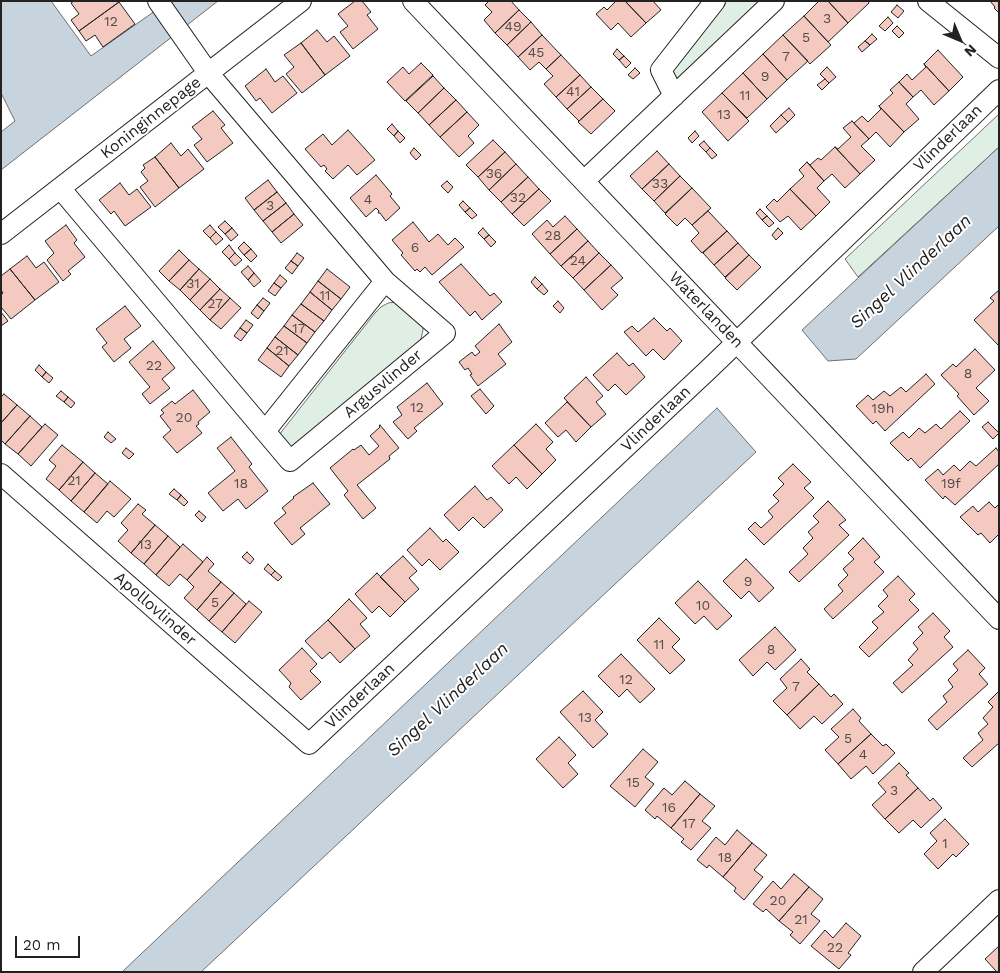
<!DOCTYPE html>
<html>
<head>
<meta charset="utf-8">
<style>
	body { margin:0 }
	#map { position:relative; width:1000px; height:973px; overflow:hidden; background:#fff; font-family:"Work Sans",sans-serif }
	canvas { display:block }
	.frame { position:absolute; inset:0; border:2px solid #222; pointer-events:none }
	.north { position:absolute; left:935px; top:15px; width:50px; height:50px; -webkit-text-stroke:4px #fff; paint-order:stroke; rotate:135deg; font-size:14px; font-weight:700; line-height:20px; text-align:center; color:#222 }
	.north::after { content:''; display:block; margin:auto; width:18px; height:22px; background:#222; clip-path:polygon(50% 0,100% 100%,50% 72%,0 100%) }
	.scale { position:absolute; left:15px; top:936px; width:65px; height:22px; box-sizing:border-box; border:2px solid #222; border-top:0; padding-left:6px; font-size:15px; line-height:18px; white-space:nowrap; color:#222; -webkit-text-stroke:4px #fff; paint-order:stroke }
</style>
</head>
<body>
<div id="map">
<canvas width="1000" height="973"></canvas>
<div class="frame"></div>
<div class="north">N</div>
<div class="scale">20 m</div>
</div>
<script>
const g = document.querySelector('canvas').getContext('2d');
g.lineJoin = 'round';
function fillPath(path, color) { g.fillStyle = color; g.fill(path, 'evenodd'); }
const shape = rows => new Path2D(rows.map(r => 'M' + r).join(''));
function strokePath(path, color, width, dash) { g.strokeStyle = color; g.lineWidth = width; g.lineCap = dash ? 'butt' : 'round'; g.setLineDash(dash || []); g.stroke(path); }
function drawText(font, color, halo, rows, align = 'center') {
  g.font = font + ' "Work Sans",sans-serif'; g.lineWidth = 4; g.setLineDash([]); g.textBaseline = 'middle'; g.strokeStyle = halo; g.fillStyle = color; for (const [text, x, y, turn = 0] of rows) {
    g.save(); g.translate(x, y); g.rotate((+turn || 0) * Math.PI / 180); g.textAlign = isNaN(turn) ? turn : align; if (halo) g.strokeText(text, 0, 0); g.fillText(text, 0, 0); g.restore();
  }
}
const green = shape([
	[725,1,762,1,679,78,675,78,671,70,725,1],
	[999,114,999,147,858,277,845,259,999,114],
	[397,302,422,322,423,330,421,339,416,347,294,447,290,448,280,434,282,431,375,313,381,307,388,303,397,302]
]);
fillPath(green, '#e0efe3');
strokePath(green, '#6f6f6f', 1);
const water = shape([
	[1,1,51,1,91,56,169,1,218,1,1,170,1,132,15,121,1,93,1,1],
	[999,147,999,226,856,359,828,361,802,330,999,147],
	[717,408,756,452,201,972,122,972,717,408]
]);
fillPath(water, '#c7d3dd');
strokePath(water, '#6f6f6f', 1);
const building = shape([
	[74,1,118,1,119,2,79,31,71,20,79,14,71,3,74,1],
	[355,1,362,1,371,12,367,15,378,29,353,49,340,32,348,26,338,14,355,1],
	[489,1,511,1,519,10,495,33,484,20,492,12,485,5,489,1],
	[616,1,625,1,646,23,631,37,618,23,611,30,596,14,604,7,607,10,616,1],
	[625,1,653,1,661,10,646,23,625,1],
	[819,1,828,1,848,23,828,42,804,16,819,1],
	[828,1,868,1,869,3,848,23,828,1],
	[990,1,999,1,999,13,994,8,995,7,990,1],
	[119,2,135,24,103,47,95,35,86,41,79,31,119,2],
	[897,5,904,11,898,18,891,12,897,5],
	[519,10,531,22,507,45,495,33,519,10],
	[804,16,831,45,810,64,783,35,804,16],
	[888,17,893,23,885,31,879,26,888,17],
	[531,22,542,35,518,57,507,45,531,22],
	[897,26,904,33,899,38,892,31,897,26],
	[317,30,327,42,334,36,350,56,325,75,301,43,317,30],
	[872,34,877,39,870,45,865,41,872,34],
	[542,35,561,55,546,69,539,62,530,70,518,57,542,35],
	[783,35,808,61,787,80,763,54,783,35],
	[865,41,870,45,862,52,858,47,865,41],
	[301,43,325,75,302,93,286,74,294,67,284,55,301,43],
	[617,49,624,56,619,60,613,54,617,49],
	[938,50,963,77,949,91,924,64,938,50],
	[763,54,787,80,767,99,743,73,763,54],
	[561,55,580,75,556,97,544,84,553,76,546,69,561,55],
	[624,56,631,63,626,68,619,60,624,56],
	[421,63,433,75,405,101,387,82,403,67,409,74,421,63],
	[924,64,949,91,934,105,921,90,913,97,899,82,907,74,912,80,926,67,924,64],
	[827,67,836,77,829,83,820,74,827,67],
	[635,68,640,73,633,79,628,75,635,68],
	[266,69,275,82,283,76,297,93,272,113,260,98,256,101,245,86,266,69],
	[743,73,767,99,747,118,722,93,743,73],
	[580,75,591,87,567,109,556,97,580,75],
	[433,76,444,88,418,113,406,101,433,76],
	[825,79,829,83,822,90,817,85,825,79],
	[899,82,913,97,906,104,919,119,904,132,879,106,893,93,890,90,899,82],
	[591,87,603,99,579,121,567,109,591,87],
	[444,88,456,100,429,125,418,113,444,88],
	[722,93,749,121,728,141,702,112,722,93],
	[603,99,615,111,591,134,578,122,603,99],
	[456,100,467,112,440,137,429,125,456,100],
	[879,106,904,132,890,147,876,132,869,139,852,121,854,123,862,116,868,122,881,109,879,106],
	[789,108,795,115,788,122,781,115,789,108],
	[213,111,225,125,221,128,233,143,207,162,194,145,202,139,192,127,213,111],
	[467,112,479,125,468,136,474,143,459,157,440,137,467,112],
	[781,115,788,122,776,133,770,126,781,115],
	[852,121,869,139,861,146,875,160,860,174,835,147,838,149,851,137,843,128,852,121],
	[392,124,398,131,394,136,387,129,392,124],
	[348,130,375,160,357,175,348,165,333,179,325,171,327,169,324,165,321,167,305,149,323,134,332,145,348,130],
	[398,131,405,138,400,143,394,136,398,131],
	[695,131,699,136,692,143,688,138,695,131],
	[493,140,505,152,478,177,466,165,493,140],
	[704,141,710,148,706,152,699,145,704,141],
	[171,143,181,156,188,149,204,169,179,188,155,157,171,143],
	[835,147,860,174,845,188,832,174,824,181,807,162,810,165,818,158,821,160,835,147],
	[414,148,421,155,416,160,410,153,414,148],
	[710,148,717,155,712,159,706,152,710,148],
	[657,151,669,164,642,189,630,176,657,151],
	[505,152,516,164,489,190,478,177,505,152],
	[155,157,179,188,155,207,140,187,148,181,141,172,145,168,143,165,155,157],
	[807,162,824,181,817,188,830,202,816,216,790,189,804,176,799,170,807,162],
	[516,164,528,177,501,202,489,190,516,164],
	[669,164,680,176,654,201,642,189,669,164],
	[376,175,392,194,390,196,400,208,386,221,380,213,378,213,379,211,376,208,366,217,350,198,376,175],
	[680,176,692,188,665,213,654,201,680,176],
	[528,177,539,189,512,214,501,202,528,177],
	[268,180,277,192,254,210,245,198,268,180],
	[447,181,453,187,448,193,441,186,447,181],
	[120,183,129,195,137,189,151,207,125,226,114,211,111,214,99,200,120,183],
	[692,188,711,208,692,225,685,218,677,226,665,214,692,188],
	[539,189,551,201,524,226,512,214,539,189],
	[790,189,816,216,801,230,788,216,780,222,766,207,774,199,777,202,790,189],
	[277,192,286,203,263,221,254,210,277,192],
	[463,201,470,208,465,212,459,205,463,201],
	[286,203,294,214,272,232,263,221,286,203],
	[470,208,477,215,472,219,465,212,470,208],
	[760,209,767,216,762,220,756,213,760,209],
	[708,211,727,231,702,253,691,241,699,233,692,225,708,211],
	[294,214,303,225,281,243,272,232,294,214],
	[565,216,577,229,550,254,532,234,547,220,553,227,565,216],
	[767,216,774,223,769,227,762,220,767,216],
	[225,221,232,228,225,234,218,227,225,221],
	[413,222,429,242,438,234,448,245,455,238,464,247,432,275,425,267,420,272,417,269,415,271,401,255,403,253,392,240,413,222],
	[66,225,77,240,74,243,85,257,68,271,71,274,63,281,47,260,54,253,45,241,66,225],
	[210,225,216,232,210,238,203,231,210,225],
	[232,228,238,235,231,241,225,234,232,228],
	[483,228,489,235,484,239,478,233,483,228],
	[778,228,783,233,776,240,772,235,778,228],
	[577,229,588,241,561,266,550,254,577,229],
	[727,231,738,243,714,265,703,253,727,231],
	[216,232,223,239,216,245,210,238,216,232],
	[489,235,496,242,491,247,484,239,489,235],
	[588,241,599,253,573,278,561,266,588,241],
	[244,242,251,249,244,255,238,248,244,242],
	[738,243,749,255,725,277,714,265,738,243],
	[229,245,235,253,229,259,222,252,229,245],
	[251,249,257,256,251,262,244,255,251,249],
	[179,250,189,260,169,281,159,271,179,250],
	[235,253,242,260,235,266,229,259,235,253],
	[297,253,304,258,298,266,291,261,297,253],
	[599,253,611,265,584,290,573,278,599,253],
	[749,255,761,267,737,290,725,278,749,255],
	[27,256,36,268,44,262,59,282,35,300,10,269,27,256],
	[189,260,199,269,180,290,169,281,189,260],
	[291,261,298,266,292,274,285,268,291,261],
	[461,264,490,296,494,293,502,302,482,320,475,311,470,316,439,282,461,264],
	[611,265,623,278,611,288,618,295,602,310,584,290,611,265],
	[248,266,254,273,248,280,241,272,248,266],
	[10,269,35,300,11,319,1,307,1,295,3,293,1,290,1,276,10,269],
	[199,269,210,279,190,300,180,290,199,269],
	[327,269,350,287,341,299,318,281,327,269],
	[254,273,261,281,254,287,248,280,254,273],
	[280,275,287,281,281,288,274,283,280,275],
	[535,277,542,284,537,289,531,282,535,277],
	[210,279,220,289,200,310,190,300,210,279],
	[318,281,341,299,332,310,310,292,318,281],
	[274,283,281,288,275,296,268,291,274,283],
	[542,284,548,291,544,295,537,289,542,284],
	[220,289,230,298,210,320,200,310,220,289],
	[999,290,999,344,998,345,974,320,994,301,990,298,999,290],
	[310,292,332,310,324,321,301,304,310,292],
	[230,298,241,308,221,329,210,320,230,298],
	[263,298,270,303,264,311,257,305,263,298],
	[558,301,564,308,560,313,553,306,558,301],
	[301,304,324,321,315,332,292,315,301,304],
	[257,305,264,311,258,319,251,313,257,305],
	[125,306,141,326,124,339,131,348,114,362,102,347,107,343,96,329,125,306],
	[1,312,8,321,1,326,1,312],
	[292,315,315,332,307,343,284,326,292,315],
	[654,318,667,331,670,328,682,341,664,360,653,349,646,356,624,332,632,326,638,332,654,318],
	[246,320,253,325,247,333,240,328,246,320],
	[499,324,512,342,498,354,506,364,478,386,470,375,472,374,468,368,465,370,459,362,472,352,475,356,480,352,475,346,499,324],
	[284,326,307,343,298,355,275,337,284,326],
	[240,328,247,333,241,341,234,336,240,328],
	[275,337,298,355,289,366,267,348,275,337],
	[153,341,175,368,162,379,170,388,150,404,142,394,150,387,129,362,153,341],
	[267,348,289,366,281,377,258,360,267,348],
	[975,349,995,370,976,388,989,401,974,415,957,396,959,394,941,375,953,364,956,367,975,349],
	[617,353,629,366,633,363,645,377,626,395,615,384,608,391,593,375,617,353],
	[39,365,46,372,42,377,35,370,39,365],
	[46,372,53,378,49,383,42,377,46,372],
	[926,374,935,384,885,431,876,421,873,424,856,406,868,395,873,400,884,391,890,396,901,387,906,392,926,374],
	[586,377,603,396,596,402,606,414,591,427,564,398,586,377],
	[427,383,443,404,414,428,417,431,408,439,393,422,402,415,397,407,427,383],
	[480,389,494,406,486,414,471,396,480,389],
	[193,390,210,412,198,422,199,424,196,426,202,433,177,453,163,437,171,430,160,416,164,413,161,410,172,401,175,404,193,390],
	[61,391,68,397,64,402,56,396,61,391],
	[4,394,17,405,1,423,1,397,4,394],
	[68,397,75,403,71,408,64,402,68,397],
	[567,402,591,427,576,442,566,430,558,437,545,423,567,402],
	[17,405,30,416,5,444,1,440,1,423,17,405],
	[960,411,970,421,920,468,911,458,908,461,890,443,903,432,909,438,919,428,925,433,936,424,941,429,960,411],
	[30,416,42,427,18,454,5,444,30,416],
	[988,422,999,433,993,439,982,427,988,422],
	[45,424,58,435,31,466,18,454,45,424],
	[536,424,553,442,546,449,556,460,542,474,514,445,536,424],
	[380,425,399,448,389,456,390,459,357,485,376,508,363,519,344,495,348,491,330,468,353,449,354,450,361,445,369,455,379,446,370,436,380,427,379,426,380,425],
	[108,432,116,439,111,443,104,437,108,432],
	[231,437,252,464,249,467,268,491,246,509,238,499,223,511,208,493,235,471,217,448,231,437],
	[62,445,83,462,59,490,46,479,56,466,49,460,62,445],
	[514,445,542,474,527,489,516,477,509,484,492,466,514,445],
	[126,448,134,454,129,459,122,453,126,448],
	[996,448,999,452,999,464,955,505,945,496,943,499,925,480,938,469,943,475,954,465,960,471,970,461,976,466,996,448],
	[83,462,95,473,71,501,59,490,83,462],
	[793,464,811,482,804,488,814,498,764,545,748,529,755,522,761,528,773,517,768,511,779,501,773,495,784,484,778,478,793,464],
	[95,473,108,484,84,512,71,501,95,473],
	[110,481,131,499,114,517,107,511,97,523,84,512,110,481],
	[313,483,330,504,300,528,305,534,292,545,274,523,286,513,282,508,294,498,293,497,313,483],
	[475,486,487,500,491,497,503,510,484,528,473,517,459,531,444,515,475,486],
	[174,489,181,495,177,500,169,494,174,489],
	[181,495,188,502,184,506,177,500,181,495],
	[828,501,846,520,839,525,849,535,799,582,789,572,808,554,803,548,813,538,808,532,819,522,813,516,828,501],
	[989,502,995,508,999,504,999,534,990,543,981,533,978,535,960,517,973,506,978,512,989,502],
	[138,504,146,510,142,514,155,525,131,553,118,541,128,530,121,523,138,504],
	[199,511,206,517,202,522,195,515,199,511],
	[155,525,168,536,144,564,131,553,155,525],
	[430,528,443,542,446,539,459,552,440,570,429,559,422,566,407,550,430,528],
	[168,536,180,547,156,575,144,564,168,536],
	[863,538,880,557,874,562,884,572,833,619,824,609,843,591,838,585,848,575,843,569,854,559,848,553,863,538],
	[183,544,203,562,187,580,180,574,169,586,156,575,183,544],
	[247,552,254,559,250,564,242,557,247,552],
	[403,556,417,571,409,578,419,589,405,602,380,577,403,556],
	[207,557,214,564,208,571,221,582,197,610,184,598,194,587,187,580,207,557],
	[746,559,774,588,759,602,749,591,741,599,723,581,746,559],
	[268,564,275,571,271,575,264,569,268,564],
	[275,571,282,577,278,581,271,575,275,571],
	[377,573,405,602,390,617,379,606,372,613,355,594,377,573],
	[898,576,915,594,909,600,919,610,869,657,859,647,878,628,872,622,884,612,878,606,888,596,883,590,898,576],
	[698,581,732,616,717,630,704,616,695,624,675,603,698,581],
	[221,582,234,593,209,621,197,610,221,582],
	[234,593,246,604,222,632,209,621,234,593],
	[349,599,367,618,360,624,370,636,355,649,328,620,349,599],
	[249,601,262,612,235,643,222,632,249,601],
	[933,613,950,631,944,637,953,647,902,693,893,683,913,665,908,660,918,649,913,643,923,633,918,627,933,613],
	[659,618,680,639,672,647,685,660,670,674,637,640,659,618],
	[328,620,355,649,340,663,330,652,322,659,305,641,328,620],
	[775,627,796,650,775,670,767,662,753,676,739,660,775,627],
	[302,648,317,664,310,671,321,682,301,700,289,687,291,683,279,670,302,648],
	[968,650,985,668,979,674,988,684,937,730,928,720,947,702,943,696,953,687,948,680,958,670,953,664,968,650],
	[621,654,655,689,640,703,627,689,619,697,598,676,621,654],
	[801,659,810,669,807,672,819,684,787,715,773,701,787,688,780,679,801,659],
	[819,684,831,697,834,694,843,704,822,724,814,716,800,729,787,715,819,684],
	[583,691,603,712,595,720,608,734,593,748,560,712,583,691],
	[999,691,999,743,972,767,963,758,983,740,978,733,988,724,983,718,993,707,988,702,999,691],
	[853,709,861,718,859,721,871,734,838,764,825,750,839,737,831,729,853,709],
	[871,734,883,746,886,744,895,753,873,774,866,766,851,779,838,764,871,734],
	[559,737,576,755,568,763,578,774,563,788,536,759,559,737],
	[643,749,658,762,645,777,654,784,635,807,610,786,643,749],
	[899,763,909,773,906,775,918,788,885,819,872,805,886,792,878,783,899,763],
	[685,781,700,794,671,828,657,816,655,819,645,810,664,788,672,795,685,781],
	[918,788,930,801,933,798,942,808,921,828,913,820,899,833,885,819,918,788],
	[700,794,715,806,702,821,711,828,691,850,681,842,684,839,671,828,700,794],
	[945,819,969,844,956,857,953,854,938,869,924,854,937,841,930,833,945,819],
	[737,830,752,843,723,877,709,865,707,868,697,860,716,837,725,845,737,830],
	[752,843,767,855,754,870,763,877,744,900,734,891,736,888,723,877,752,843],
	[794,874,809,887,779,921,766,909,763,912,753,904,773,881,781,889,794,874],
	[809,887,823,899,811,914,820,921,800,944,790,935,793,932,779,921,809,887],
	[846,923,861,936,848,953,851,955,839,969,811,946,825,930,833,938,846,923],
	[999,946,999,972,997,972,985,959,999,946]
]);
fillPath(building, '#f3c9c0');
strokePath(building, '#222', 1);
const minor = shape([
	[413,1,999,619],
	[928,1,999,58],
	[674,96,661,70,715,1],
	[584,181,774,1],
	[60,188,290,461,445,333,385,281,209,74,158,1],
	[1,234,301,1],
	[266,430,385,281],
	[1,474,309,744,709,369,999,90],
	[923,972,999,900]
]);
strokePath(minor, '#222', 22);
strokePath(minor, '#fff', 20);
drawText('14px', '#564c4a', null, [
	["3",827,19],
	["12",111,22],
	["49",513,27],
	["5",806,38],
	["45",536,53],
	["7",786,57],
	["9",765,77],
	["41",573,92],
	["11",745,96],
	["13",724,115],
	["36",494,174],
	["33",660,184],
	["32",518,198],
	["4",368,200],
	["3",270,206],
	["28",553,236],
	["6",415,248],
	["24",578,261],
	["31",193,284],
	["11",325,296],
	["27",215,304],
	["17",299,329],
	["21",282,351],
	["22",154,366],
	["8",968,374],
	["12",417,408],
	["19h",883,409],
	["20",184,418],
	["21",74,481],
	["18",241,484],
	["19f",951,484],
	["13",145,545],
	["9",748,582],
	["5",215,603],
	["10",703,606],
	["11",659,645],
	["8",771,650],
	["12",626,680],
	["7",796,687],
	["13",585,718],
	["5",848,739],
	["4",863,755],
	["15",633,783],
	["3",894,791],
	["16",669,808],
	["17",689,824],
	["1",945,844],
	["18",725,858],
	["20",778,901],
	["21",801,920],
	["22",835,948]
]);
drawText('16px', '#222', '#fff', [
	["Koninginnepage",151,118,-38],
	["Vlinderlaan",948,138,-44],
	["Waterlanden",706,310,46],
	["Argusvlinder",383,384,-40],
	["Vlinderlaan",656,419,-43],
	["Apollovlinder",155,609,41],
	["Vlinderlaan",360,696,-43]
]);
drawText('italic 18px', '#222', '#fff', [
	["Singel Vlinderlaan",911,272,-43],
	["Singel Vlinderlaan",448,700,-43]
]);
</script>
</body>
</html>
